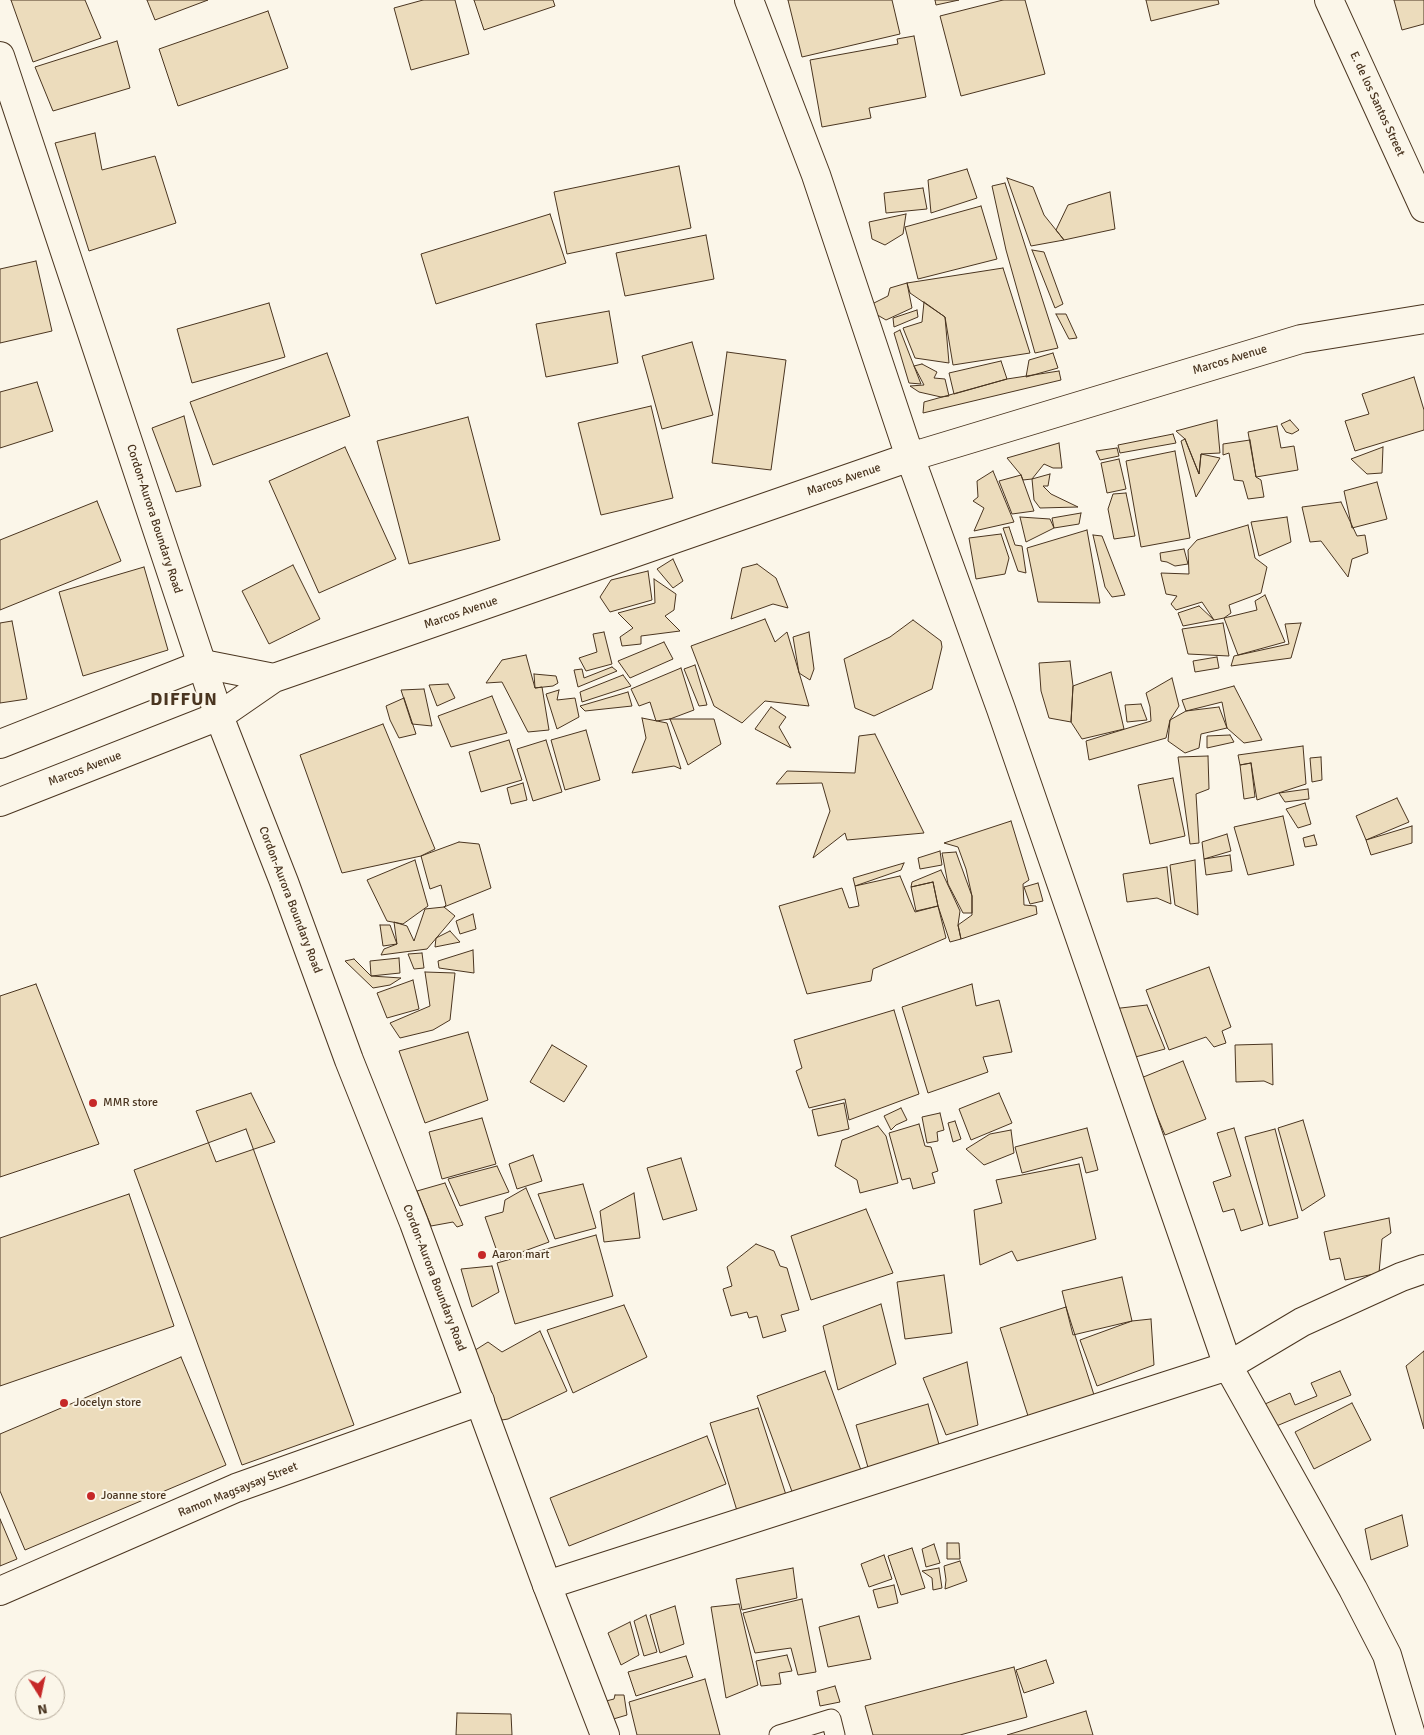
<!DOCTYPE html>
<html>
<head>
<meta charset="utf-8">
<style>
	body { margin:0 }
	#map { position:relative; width:1424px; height:1735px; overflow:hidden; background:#fbf6e9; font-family:Signika,sans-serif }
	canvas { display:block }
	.north { position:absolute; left:15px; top:1670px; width:50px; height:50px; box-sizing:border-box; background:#fbf6e9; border:1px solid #b4a999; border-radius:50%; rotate:170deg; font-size:14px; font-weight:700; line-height:20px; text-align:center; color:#4a3520 }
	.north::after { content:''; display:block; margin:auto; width:18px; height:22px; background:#c62828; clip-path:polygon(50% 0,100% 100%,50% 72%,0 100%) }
</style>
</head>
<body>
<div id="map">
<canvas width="1424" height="1735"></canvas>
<div class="north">N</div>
</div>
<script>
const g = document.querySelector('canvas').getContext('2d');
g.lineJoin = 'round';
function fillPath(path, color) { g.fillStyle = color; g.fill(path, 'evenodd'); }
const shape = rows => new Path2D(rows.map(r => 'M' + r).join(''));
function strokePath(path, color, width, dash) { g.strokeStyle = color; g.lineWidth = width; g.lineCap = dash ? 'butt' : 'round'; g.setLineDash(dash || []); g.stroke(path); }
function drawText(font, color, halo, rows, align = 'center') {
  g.font = font + ' Signika,sans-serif'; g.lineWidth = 4; g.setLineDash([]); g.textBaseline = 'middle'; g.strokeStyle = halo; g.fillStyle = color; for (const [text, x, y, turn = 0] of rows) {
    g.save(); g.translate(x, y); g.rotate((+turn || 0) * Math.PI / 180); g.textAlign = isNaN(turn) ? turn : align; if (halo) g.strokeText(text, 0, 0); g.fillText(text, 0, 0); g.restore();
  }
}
const building = shape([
	[11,0,85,0,101,38,33,62,11,0],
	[147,0,208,0,155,20,147,0],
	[423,0,455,0,469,54,411,70,394,8,423,0],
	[474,0,553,0,555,6,484,30,474,0],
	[788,0,892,0,900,34,802,57,788,0],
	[935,0,959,0,936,5,935,0],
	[1003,0,1025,0,1045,74,961,96,940,16,1003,0],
	[1146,0,1218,0,1219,4,1151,21,1146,0],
	[1394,0,1424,0,1424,24,1402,30,1394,0],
	[268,11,288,68,178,106,159,49,268,11],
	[914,36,926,97,869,108,871,118,822,127,810,60,898,44,897,39,914,36],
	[117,41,130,88,53,111,35,67,117,41],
	[95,133,102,170,155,156,176,223,89,251,55,143,95,133],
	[679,166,691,228,567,254,554,192,679,166],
	[967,169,977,198,931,213,928,180,967,169],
	[1007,178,1033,187,1044,215,1064,240,1031,246,1007,178],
	[1005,183,1058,348,1035,353,1006,250,992,186,1005,183],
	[923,188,927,209,886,213,884,193,923,188],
	[1110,192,1115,229,1064,240,1056,230,1068,205,1110,192],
	[981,206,997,259,918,279,905,227,981,206],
	[550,214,566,263,436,304,421,254,550,214],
	[906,214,903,234,885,245,872,239,869,222,906,214],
	[706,235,714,279,625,296,616,253,706,235],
	[1032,250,1044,252,1063,304,1055,308,1032,250],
	[36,261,52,331,0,343,0,269,36,261],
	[1003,268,1030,353,953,365,945,317,910,293,907,283,1003,268],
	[907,283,912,308,886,320,874,313,872,304,888,296,890,288,907,283],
	[924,302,945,317,949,363,915,358,903,328,922,322,924,302],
	[269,303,285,357,192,383,177,329,269,303],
	[917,310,918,317,894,327,893,318,917,310],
	[609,311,618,363,546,377,536,324,609,311],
	[1056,314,1066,314,1077,338,1069,339,1056,314],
	[900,330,921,384,909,383,894,333,900,330],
	[692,342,713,415,662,429,642,356,692,342],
	[727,352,786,360,771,470,712,463,727,352],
	[327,353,350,416,213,465,190,402,327,353],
	[1053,353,1058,368,1026,377,1029,360,1053,353],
	[1001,361,1007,379,954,394,949,373,1001,361],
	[922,364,937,372,934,378,945,379,949,396,941,397,919,392,910,386,924,385,914,366,922,364],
	[1059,371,1061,380,923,413,924,402,1007,379,1059,371],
	[1414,377,1424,410,1424,430,1355,451,1345,421,1369,414,1362,394,1414,377],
	[37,382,53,431,0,448,0,392,37,382],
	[651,406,673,498,601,515,578,423,651,406],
	[184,416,201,486,176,492,152,428,184,416],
	[468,417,500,540,409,564,377,441,468,417],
	[1217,420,1220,453,1201,454,1199,474,1185,439,1176,431,1217,420],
	[1290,420,1299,430,1292,434,1286,432,1281,424,1290,420],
	[1277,426,1281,448,1294,446,1298,470,1256,477,1248,432,1277,426],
	[1173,434,1176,443,1120,453,1118,445,1173,434],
	[1185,439,1199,474,1201,454,1220,458,1196,497,1181,441,1185,439],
	[1250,440,1256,477,1261,480,1264,497,1248,499,1243,481,1234,480,1229,453,1223,455,1223,444,1250,440],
	[1059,443,1062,468,1053,468,1044,464,1032,479,1023,480,1021,475,1007,458,1059,443],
	[345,447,396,559,319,593,269,481,345,447],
	[1383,447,1382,473,1367,474,1351,459,1383,447],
	[1117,448,1119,456,1100,460,1096,451,1117,448],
	[1175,451,1190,538,1141,547,1126,461,1175,451],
	[1119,459,1126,489,1107,493,1101,463,1119,459],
	[993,471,1014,522,974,531,984,508,973,501,978,497,977,481,993,471],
	[1050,474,1048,486,1043,486,1051,494,1078,507,1040,508,1034,500,1032,479,1050,474],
	[1021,475,1034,511,1012,514,999,481,1021,475],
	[1377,482,1387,519,1352,528,1344,491,1377,482],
	[1126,493,1135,536,1114,539,1108,509,1113,494,1126,493],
	[97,501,121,561,0,610,0,540,97,501],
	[1341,502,1357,536,1365,535,1368,553,1352,559,1348,577,1321,541,1310,542,1302,507,1341,502],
	[1081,513,1079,524,1054,528,1052,518,1081,513],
	[1020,517,1050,519,1054,528,1026,542,1020,517],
	[1287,517,1291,542,1259,556,1251,522,1287,517],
	[1248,525,1255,558,1267,567,1261,593,1229,605,1231,613,1224,618,1214,620,1202,602,1176,610,1171,604,1177,596,1166,594,1161,573,1189,574,1188,550,1197,540,1248,525],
	[1009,527,1015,545,1022,546,1026,573,1018,571,1003,528,1009,527],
	[1087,530,1100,603,1038,602,1027,548,1087,530],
	[1001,534,1009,558,1005,574,976,579,969,538,1001,534],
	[1093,535,1102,536,1125,595,1112,597,1105,587,1093,535],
	[1184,549,1188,564,1175,566,1167,562,1161,561,1160,553,1184,549],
	[673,559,683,581,673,588,657,569,673,559],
	[757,564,776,578,788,608,773,604,731,619,742,568,757,564],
	[293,565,320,619,269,644,242,591,293,565],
	[144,567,168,650,83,676,59,592,144,567],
	[648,571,652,600,610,612,600,597,611,580,648,571],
	[654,579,676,594,674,610,665,616,680,631,641,636,641,644,622,646,620,637,633,628,618,613,655,603,654,579],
	[1265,595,1285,642,1238,655,1224,618,1257,610,1255,601,1265,595],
	[1199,606,1214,620,1183,626,1178,613,1199,606],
	[765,619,775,642,787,632,809,706,765,701,742,723,714,706,691,646,765,619],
	[913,620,941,641,942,647,932,689,874,716,855,708,844,659,890,637,913,620],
	[12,621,27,699,0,703,0,623,12,621],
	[1223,623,1229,656,1188,654,1182,629,1223,623],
	[1301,623,1291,658,1231,666,1234,656,1289,644,1285,624,1301,623],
	[604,632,612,664,586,671,579,658,597,652,593,634,604,632],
	[809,632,814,669,810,680,799,673,793,637,809,632],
	[664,642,673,659,630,678,618,661,664,642],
	[526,655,535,688,542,687,549,730,528,732,502,682,486,683,502,660,526,655],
	[1217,657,1219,668,1195,672,1193,661,1217,657],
	[1070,661,1073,686,1071,722,1049,718,1041,691,1039,663,1070,661],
	[695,665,707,705,699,706,684,669,695,665],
	[612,667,617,671,578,687,574,670,582,669,584,678,612,667],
	[681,668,694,710,670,719,656,721,650,702,639,706,631,689,681,668],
	[1111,672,1124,729,1082,739,1071,722,1073,686,1111,672],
	[534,674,556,676,558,683,553,686,535,688,534,674],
	[623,675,631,686,582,702,580,692,623,675],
	[1172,678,1179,706,1170,720,1166,738,1089,760,1086,741,1151,721,1150,707,1146,693,1172,678],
	[448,684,455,698,437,706,429,685,448,684],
	[1234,686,1262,740,1244,743,1227,728,1222,702,1186,711,1182,700,1234,686],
	[424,689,432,726,412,724,401,690,424,689],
	[559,690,557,700,575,698,579,717,557,729,546,694,559,690],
	[628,692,632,706,585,711,580,706,628,692],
	[492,696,507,733,451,747,438,716,492,696],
	[404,698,416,734,399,738,390,720,386,706,404,698],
	[1141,704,1147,720,1127,722,1125,705,1141,704],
	[771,707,786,717,779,727,791,748,755,729,771,707],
	[1219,707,1227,728,1201,734,1199,748,1185,753,1168,741,1170,720,1186,711,1219,707],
	[642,718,667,723,681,769,674,766,632,773,646,738,642,718],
	[670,719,714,719,721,744,688,765,670,719],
	[383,724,435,849,421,856,342,873,300,755,383,724],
	[586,730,600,780,565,790,551,740,586,730],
	[875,734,924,833,847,840,845,833,813,858,830,811,822,783,776,784,787,771,855,773,859,736,875,734],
	[1230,735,1234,742,1207,748,1207,736,1230,735],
	[509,740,522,780,481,792,469,752,509,740],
	[546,740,562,792,533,801,517,749,546,740],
	[1303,746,1306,784,1257,800,1251,763,1240,765,1238,755,1303,746],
	[1208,756,1209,789,1196,794,1199,843,1190,844,1178,757,1208,756],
	[1321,757,1322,780,1312,782,1310,758,1321,757],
	[1251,763,1255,797,1244,799,1240,765,1251,763],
	[1173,778,1185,836,1150,844,1138,785,1173,778],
	[523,783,527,800,511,804,507,788,523,783],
	[1308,789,1309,799,1285,802,1279,793,1308,789],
	[1397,798,1409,822,1366,840,1356,816,1397,798],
	[1305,803,1311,824,1298,828,1286,809,1305,803],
	[1283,816,1294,865,1248,875,1234,827,1283,816],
	[1011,821,1029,880,1023,884,1024,905,1036,906,1037,914,961,939,958,925,972,915,972,896,966,869,958,847,944,843,1011,821],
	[1412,826,1412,843,1371,855,1366,840,1412,826],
	[1227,834,1231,851,1204,859,1202,842,1227,834],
	[1314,835,1317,845,1305,847,1303,838,1314,835],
	[459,842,479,844,491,888,444,907,446,905,441,885,430,889,421,856,459,842],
	[940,851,942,865,920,869,918,858,940,851],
	[956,852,972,896,972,913,963,913,948,884,942,853,956,852],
	[1230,855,1232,871,1206,875,1204,859,1230,855],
	[415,860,428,906,403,924,387,921,367,880,415,860],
	[1195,860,1198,915,1175,905,1170,865,1195,860],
	[904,863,901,870,855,886,853,878,904,863],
	[1167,867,1171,904,1157,898,1127,902,1123,874,1167,867],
	[941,870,960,911,958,925,961,939,950,942,938,906,933,882,911,887,912,882,941,870],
	[900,876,915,912,938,906,946,938,873,969,871,981,807,994,779,906,842,888,849,908,859,906,855,886,900,876],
	[933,882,938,906,916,911,911,887,933,882],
	[1038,883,1043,901,1030,904,1024,887,1038,883],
	[444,907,455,916,427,949,381,955,384,949,397,944,394,922,407,926,414,941,425,909,444,907],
	[473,914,476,929,460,934,456,921,473,914],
	[380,925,390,925,397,944,383,946,380,925],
	[450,931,460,942,435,947,436,938,450,931],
	[473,950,474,973,439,968,438,961,473,950],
	[422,953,424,968,414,969,408,954,422,953],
	[399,958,400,973,371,976,370,961,399,958],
	[354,959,371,976,401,978,390,985,373,988,345,961,354,959],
	[1209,967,1231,1027,1222,1031,1226,1043,1214,1047,1206,1037,1169,1050,1146,990,1209,967],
	[425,972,455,973,450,1020,433,1030,400,1038,390,1023,430,1006,425,972],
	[413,980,419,1009,387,1018,377,993,413,980],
	[36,984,99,1144,0,1177,0,996,36,984],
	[972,984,976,1006,999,1000,1012,1052,983,1057,988,1072,928,1093,902,1007,972,984],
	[1147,1005,1165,1049,1128,1059,1112,1009,1147,1005],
	[894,1010,919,1094,849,1120,845,1099,809,1108,796,1071,802,1068,794,1040,894,1010],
	[468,1032,488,1100,425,1123,399,1051,468,1032],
	[1272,1044,1273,1085,1264,1081,1236,1082,1235,1045,1272,1044],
	[552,1045,587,1066,564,1102,530,1082,552,1045],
	[1183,1061,1206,1119,1165,1135,1141,1078,1183,1061],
	[251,1093,275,1142,216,1162,196,1111,251,1093],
	[999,1093,1012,1123,971,1140,959,1109,999,1093],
	[844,1103,849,1129,818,1136,812,1110,844,1103],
	[901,1108,907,1120,896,1125,891,1130,884,1116,901,1108],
	[940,1113,944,1130,937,1132,938,1141,927,1143,922,1117,940,1113],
	[482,1118,496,1164,442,1179,429,1132,482,1118],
	[1303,1120,1325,1196,1302,1211,1278,1128,1303,1120],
	[955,1121,961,1139,953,1142,948,1123,955,1121],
	[919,1124,925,1146,931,1147,938,1171,932,1173,935,1183,913,1189,910,1178,902,1180,889,1133,919,1124],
	[878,1126,886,1136,898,1183,860,1193,857,1180,835,1166,842,1140,878,1126],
	[1087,1128,1098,1170,1086,1173,1082,1157,1022,1173,1015,1147,1087,1128],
	[1234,1128,1263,1224,1241,1231,1234,1209,1223,1212,1213,1182,1231,1176,1217,1133,1234,1128],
	[246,1129,354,1425,242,1465,134,1170,246,1129],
	[1275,1129,1298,1218,1269,1226,1245,1137,1275,1129],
	[1011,1130,1014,1153,984,1165,966,1149,990,1134,1011,1130],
	[533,1155,542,1181,517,1189,509,1164,533,1155],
	[681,1158,697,1210,663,1220,647,1168,681,1158],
	[1079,1164,1096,1239,1017,1261,1012,1251,980,1265,974,1210,1002,1203,996,1180,1079,1164],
	[497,1166,509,1192,460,1206,448,1179,497,1166],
	[445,1183,463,1225,457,1227,453,1222,431,1226,417,1191,445,1183],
	[583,1184,596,1228,555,1239,538,1194,583,1184],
	[526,1188,549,1242,500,1260,485,1217,503,1212,505,1200,526,1188],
	[634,1193,640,1238,604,1242,600,1211,634,1193],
	[129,1194,174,1326,0,1386,0,1238,129,1194],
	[866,1209,893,1273,811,1300,791,1236,866,1209],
	[1389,1218,1391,1233,1382,1239,1379,1273,1345,1280,1340,1258,1330,1260,1324,1232,1389,1218],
	[596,1235,613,1296,515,1324,497,1263,596,1235],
	[756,1244,774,1251,780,1266,787,1268,799,1310,781,1315,786,1331,763,1338,757,1316,749,1318,747,1312,731,1316,723,1289,732,1286,727,1267,756,1244],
	[492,1266,499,1292,472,1307,461,1269,492,1266],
	[944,1275,952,1333,905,1339,897,1282,944,1275],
	[1122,1277,1132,1321,1073,1335,1062,1291,1122,1277],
	[881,1304,896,1364,838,1390,823,1326,881,1304],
	[624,1305,647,1357,573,1393,547,1330,624,1305],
	[1066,1307,1102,1420,1036,1441,1000,1328,1066,1307],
	[1151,1319,1154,1365,1097,1386,1080,1340,1132,1321,1151,1319],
	[540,1331,567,1391,508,1419,502,1420,469,1354,488,1342,502,1352,540,1331],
	[1424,1351,1424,1429,1406,1366,1424,1351],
	[181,1357,226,1465,25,1550,0,1491,0,1434,181,1357],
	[967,1362,978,1425,946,1435,923,1378,967,1362],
	[825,1371,862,1473,794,1497,757,1396,825,1371],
	[1340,1371,1351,1395,1274,1427,1265,1404,1290,1393,1295,1405,1317,1396,1311,1383,1340,1371],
	[1352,1403,1371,1440,1314,1469,1295,1432,1352,1403],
	[928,1404,941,1452,869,1471,856,1425,928,1404],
	[758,1408,787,1498,738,1514,710,1423,758,1408],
	[707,1436,726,1484,569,1546,550,1498,707,1436],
	[1402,1515,1408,1546,1371,1560,1365,1529,1402,1515],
	[0,1519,17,1559,0,1566,0,1519],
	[947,1543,959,1543,960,1559,947,1559,947,1543],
	[934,1544,940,1563,926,1567,922,1549,934,1544],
	[912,1548,925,1588,901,1595,888,1556,912,1548],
	[884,1555,892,1579,869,1587,861,1564,884,1555],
	[960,1561,967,1581,945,1589,946,1580,944,1566,960,1561],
	[793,1568,797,1598,742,1610,736,1579,793,1568],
	[939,1568,942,1588,933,1590,932,1578,922,1571,939,1568],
	[894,1585,898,1603,878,1608,873,1590,894,1585],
	[802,1599,816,1672,798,1675,791,1648,755,1653,743,1613,802,1599],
	[739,1604,758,1685,726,1698,711,1607,739,1604],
	[675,1606,684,1644,660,1653,650,1615,675,1606],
	[646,1615,657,1652,644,1656,634,1621,646,1615],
	[859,1616,871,1659,828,1667,819,1627,859,1616],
	[630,1622,639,1655,621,1665,608,1633,630,1622],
	[787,1655,792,1671,779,1673,781,1684,761,1686,756,1661,787,1655],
	[686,1656,693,1677,636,1696,628,1672,686,1656],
	[1046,1660,1054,1683,1024,1693,1016,1670,1046,1660],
	[1014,1667,1027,1717,960,1735,873,1735,865,1706,1014,1667],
	[705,1679,720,1735,637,1735,629,1702,705,1679],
	[835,1686,840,1702,820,1706,817,1691,835,1686],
	[615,1695,624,1695,627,1715,610,1720,602,1702,614,1699,615,1695],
	[1086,1711,1093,1735,1007,1735,1086,1711],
	[457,1713,511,1714,512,1735,456,1735,457,1713]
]);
fillPath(building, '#ecdcbc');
strokePath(building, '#4a3520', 1);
const service = shape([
	[779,1735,831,1719,835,1735]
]);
const minor = shape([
	[749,0,816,175,910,457,1001,709,1228,1366,1353,1589,1387,1655,1411,1735],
	[1329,0,1424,208],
	[203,664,274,678],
	[219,716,274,678,910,457,1301,339,1424,319],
	[547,1585,1228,1366,1302,1322,1401,1277,1424,1269],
	[0,1591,236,1488,480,1401]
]);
const secondary = shape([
	[0,744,203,664],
	[0,802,219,716]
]);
const primary = shape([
	[0,56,219,716,284,882,349,1060,414,1223,547,1585,605,1735]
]);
strokePath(service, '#4a3520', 21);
strokePath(minor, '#4a3520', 30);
strokePath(secondary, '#4a3520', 30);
strokePath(primary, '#4a3520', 30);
strokePath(service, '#fbf6e9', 19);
strokePath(minor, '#fbf6e9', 28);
strokePath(secondary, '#fbf6e9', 28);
strokePath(primary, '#fbf6e9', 28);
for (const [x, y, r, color] of [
	[93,1103,5,"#c62828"],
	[482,1255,5,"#c62828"],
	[64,1403,5,"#c62828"],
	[91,1496,5,"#c62828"]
]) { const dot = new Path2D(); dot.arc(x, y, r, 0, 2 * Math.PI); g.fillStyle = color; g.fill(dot); strokePath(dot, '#fbf6e9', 2); }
drawText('12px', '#4a3520', '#fbf6e9', [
	["E. de los Santos Street",1377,104,65],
	["Marcos Avenue",1230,360,-17],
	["Marcos Avenue",844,480,-19],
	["Cordon-Aurora Boundary Road",154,519,72],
	["Marcos Avenue",461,613,-19],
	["Marcos Avenue",85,769,-21],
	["Cordon-Aurora Boundary Road",290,900,69],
	["Cordon-Aurora Boundary Road",434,1278,69],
	["Ramon Magsaysay Street",238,1490,-22]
]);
drawText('12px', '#4a3520', '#fbf6e9', [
	["MMR store",103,1103],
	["Aaron mart",492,1255],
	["Jocelyn store",74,1403],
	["Joanne store",101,1496]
], 'left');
g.letterSpacing = '1px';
drawText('bold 18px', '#4a3520', '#fbf6e9', [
	["DIFFUN",184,700]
]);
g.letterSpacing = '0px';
</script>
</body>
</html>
